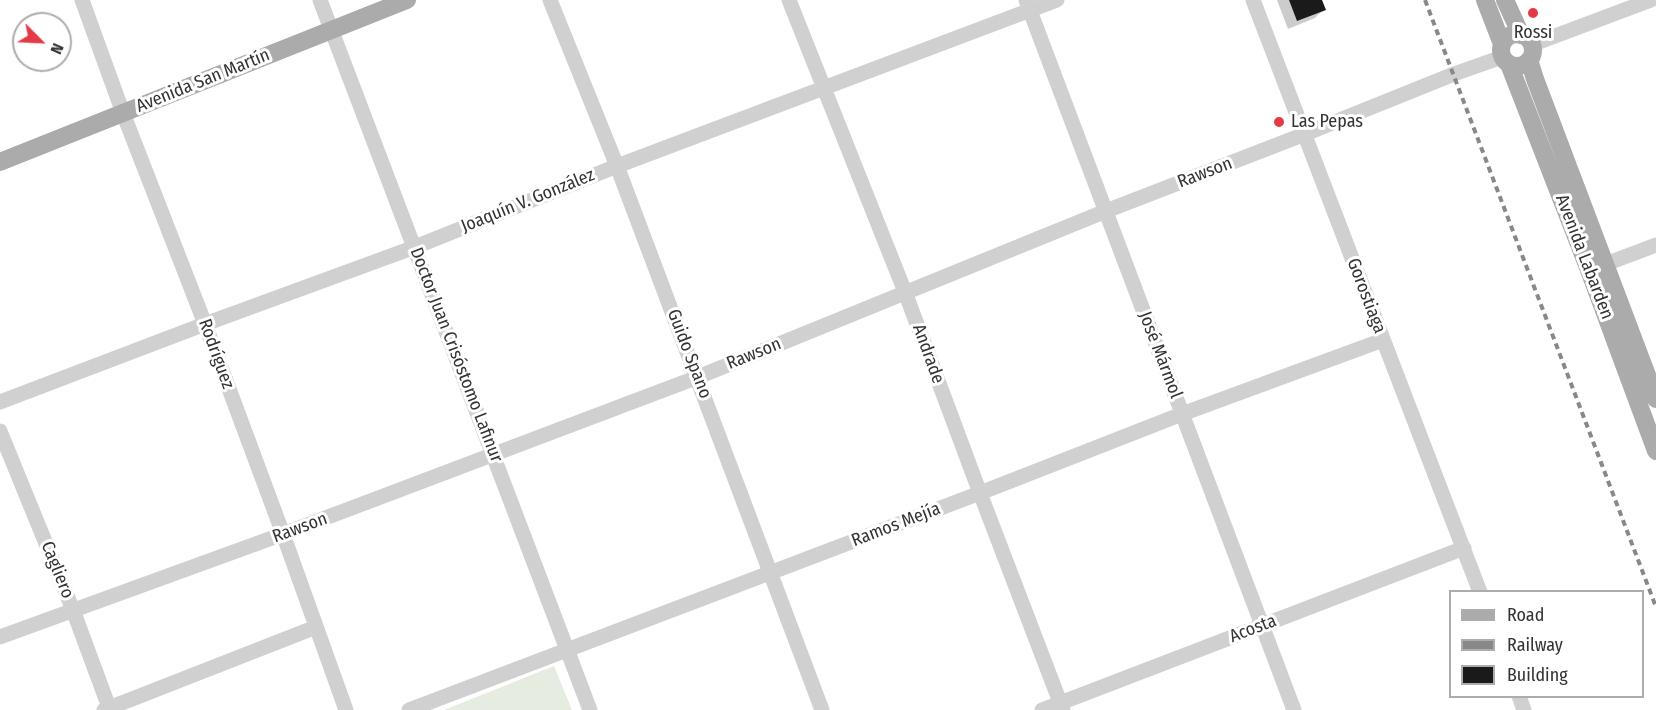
<!DOCTYPE html>
<html>
<head>
<meta charset="utf-8">
<style>
	body { margin:0 }
	#map { position:relative; width:1656px; height:710px; overflow:hidden; background:#fff; font-family:"Fira Sans Condensed",sans-serif }
	canvas { display:block }
	.legend { position:absolute; left:1449px; top:590px; width:195px; height:108px; box-sizing:border-box; background:#fff; border:2px solid #adadad; margin:0; padding:8px 10px; list-style:none; font-size:18px; color:#333 }
	.legend li { display:flex; align-items:center; gap:12px; height:30px }
	.legend b { width:30px; border:2px solid #adadad }
	.north { position:absolute; left:12px; top:12px; width:60px; height:60px; box-sizing:border-box; background:#fff; border:2px solid #adadad; border-radius:50%; rotate:114deg; font-size:16px; font-weight:700; line-height:24px; text-align:center; color:#333 }
	.north::after { content:''; display:block; margin:auto; width:21px; height:27px; background:#e63946; clip-path:polygon(50% 0,100% 100%,50% 72%,0 100%) }
</style>
</head>
<body>
<div id="map">
<canvas width="1656" height="710"></canvas>
<ul class="legend">
<li><b style="height:8px;background:#ababab"></b>Road</li>
<li><b style="height:8px;background:#888"></b>Railway</li>
<li><b style="height:16px;background:#1a1a1a"></b>Building</li>
</ul>
<div class="north">N</div>
</div>
<script>
const g = document.querySelector('canvas').getContext('2d');
g.lineJoin = 'round';
function fillPath(path, color) { g.fillStyle = color; g.fill(path, 'evenodd'); }
const shape = rows => new Path2D(rows.map(r => 'M' + r).join(''));
function strokePath(path, color, width, dash) { g.strokeStyle = color; g.lineWidth = width; g.lineCap = dash ? 'butt' : 'round'; g.setLineDash(dash || []); g.stroke(path); }
function drawText(font, color, halo, rows, align = 'center') {
  g.font = font + ' "Fira Sans Condensed",sans-serif'; g.lineWidth = 6; g.setLineDash([]); g.textBaseline = 'middle'; g.strokeStyle = halo; g.fillStyle = color; for (const [text, x, y, turn = 0] of rows) {
    g.save(); g.translate(x, y); g.rotate((+turn || 0) * Math.PI / 180); g.textAlign = isNaN(turn) ? turn : align; if (halo) g.strokeText(text, 0, 0); g.fillText(text, 0, 0); g.restore();
  }
}
fillPath(shape([
	[554,666,572,710,444,710]
]), '#e6ecdf');
fillPath(shape([
	[1277,0,1320,0,1324,9,1315,18,1288,29]
]), '#0003');
fillPath(shape([
	[1289,0,1322,0,1326,10,1297,21]
]), '#1a1a1a');
strokePath(shape([
	[82,0,123,113,205,324,283,534,346,710],
	[320,0,590,710],
	[550,0,617,166,822,710],
	[789,0,905,292,980,493,1063,710],
	[1026,0,1294,710],
	[1253,0,1480,592],
	[1531,45,1651,0],
	[1595,268,1656,245],
	[0,402,205,324,415,247,617,166,1057,0],
	[0,431,73,610,110,710],
	[0,637,283,534,698,377,1106,211,1305,134,1454,74,1502,57],
	[1519,696,1524,710],
	[104,710,316,627],
	[409,710,980,493,1182,414,1383,340],
	[1042,710,1464,548]
]), '#d0d0d0', 15);
strokePath(shape([
	[1485,0,1502,44],
	[1505,0,1521,35],
	'1501 50a16 16 0 1 1 32 0a16 16 0 1 1-32 0Z',
	[1529,60,1535,79,1656,399],
	[1509,64,1589,270,1656,451],
	[0,162,407,0]
]), '#ababab', 18);
strokePath(shape([
	[1425,0,1656,607]
]), '#888', 4, [6, 4.5]);
for (const [x, y, r, color] of [
	[1533,13,6,"#e63946"],
	[1279,122,6,"#e63946"]
]) { const dot = new Path2D(); dot.arc(x, y, r, 0, 2 * Math.PI); g.fillStyle = color; g.fill(dot); strokePath(dot, '#fff', 2); }
drawText('18px', '#333', '#fff', [
	["Rossi",1533,33],
	["Las Pepas",1291,122,"left"]
]);
drawText('18px', '#333', '#fff', [
	["Avenida San Martín",203,81,-22],
	["Rawson",1205,173,-21],
	["Joaquín V. González",528,201,-22],
	["Avenida Labarden",1584,257,69],
	["Gorostiaga",1366,296,69],
	["Rodríguez",216,354,70],
	["Guido Spano",689,354,69],
	["Rawson",754,354,-22],
	["Andrade",928,354,70],
	["Doctor Juan Crisóstomo Lafinur",456,355,69],
	["José Mármol",1160,355,69],
	["Ramos Mejía",896,525,-21],
	["Rawson",300,528,-20],
	["Cagliero",57,570,68],
	["Acosta",1253,629,-21]
]);
</script>
</body>
</html>
